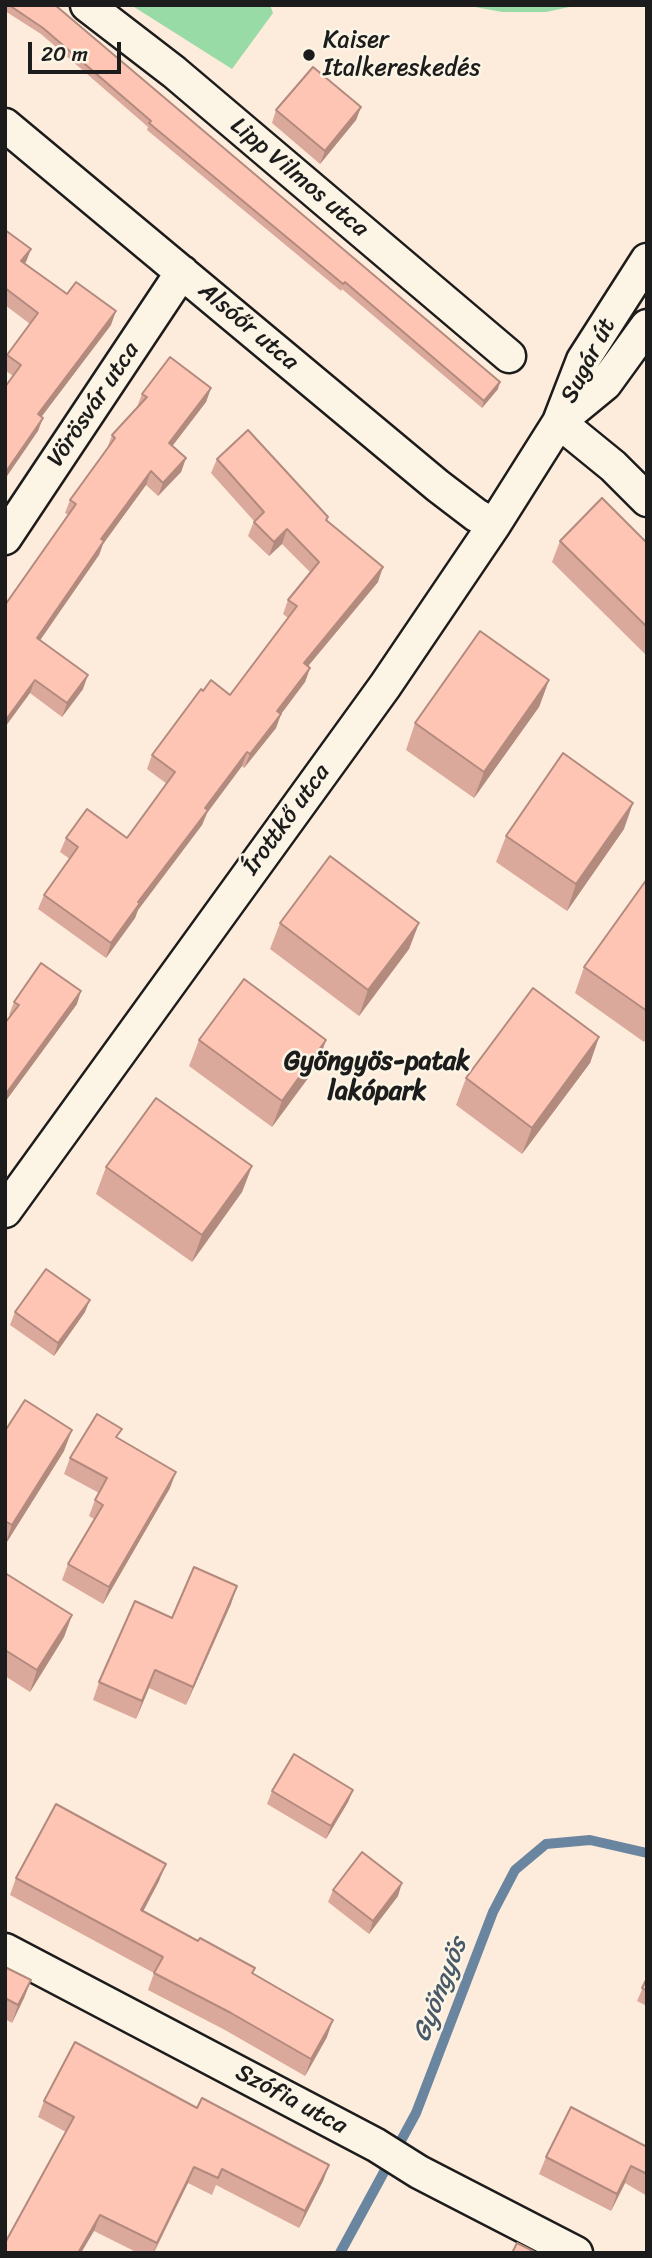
<!DOCTYPE html>
<html>
<head>
<meta charset="utf-8">
<style>
	body { margin:0 }
	#map { position:relative; width:652px; height:2258px; overflow:hidden; background:#fdebdb; font-family:Sriracha,sans-serif }
	canvas { display:block }
	.frame { position:absolute; inset:0; border:7px solid #1c1c1c; pointer-events:none }
	.scale { position:absolute; left:28px; top:42px; width:93px; height:32px; box-sizing:border-box; border:4px solid #1c1c1c; border-top:0; padding-left:9px; font-size:21px; line-height:24px; white-space:nowrap; color:#1c1c1c; -webkit-text-stroke:5px #fcf5e5; paint-order:stroke }
</style>
</head>
<body>
<div id="map">
<canvas width="652" height="2258"></canvas>
<div class="frame"></div>
<div class="scale">20 m</div>
</div>
<script>
const g = document.querySelector('canvas').getContext('2d');
g.lineJoin = 'round';
function fillPath(path, color) { g.fillStyle = color; g.fill(path, 'evenodd'); }
const shape = rows => new Path2D(rows.map(r => 'M' + r).join(''));
function strokePath(path, color, width, dash) { g.strokeStyle = color; g.lineWidth = width; g.lineCap = dash ? 'butt' : 'round'; g.setLineDash(dash || []); g.stroke(path); }
function drawText(font, color, halo, rows, align = 'center') {
  g.font = font + ' Sriracha,sans-serif'; g.lineWidth = 5; g.setLineDash([]); g.textBaseline = 'middle'; g.strokeStyle = halo; g.fillStyle = color; for (const [text, x, y, turn = 0] of rows) {
    g.save(); g.translate(x, y); g.rotate((+turn || 0) * Math.PI / 180); g.textAlign = isNaN(turn) ? turn : align; if (halo) g.strokeText(text, 0, 0); g.fillText(text, 0, 0); g.restore();
  }
}
fillPath(shape([
	[131,5,270,5,273,13,232,69],
	[464,5,579,5,546,12,502,12]
]), '#98dba6');
strokePath(shape([
	[340,2253,416,2113,493,1912,515,1870,546,1844,590,1840,647,1853]
]), '#6a85a0', 10);
const street = shape([
	[87,5,174,72,509,356],
	[5,125,438,486,476,515,494,525],
	[560,421,605,384,647,326],
	[559,422,613,466,647,500],
	[5,538,182,272],
	[5,1211,385,686,494,525,559,422,583,360,647,260],
	[5,1950,376,2145,419,2172,576,2253]
]);
strokePath(street, '#1c1c1c', 37);
strokePath(street, '#fcf5e5', 32);
fillPath(shape([
	[5,5,55,5,498,389,482,408,342,289,341,291,147,130,148,127,41,34,5,11],
	[361,107,356,120,320,164,272,123,276,110],
	[5,230,31,249,24,264,111,325,41,417,38,431,13,376,5,370,5,360,7,355,30,324,5,305],
	[211,388,206,402,172,446,186,458,181,472,158,496,146,485,103,544,99,555,40,640,83,689,62,717,30,693,5,727,5,605,68,515,65,513,70,500,107,449,112,435,137,407,142,394],
	[217,459,328,517,327,521,378,582,308,666,310,668,305,682,281,714,276,728,244,768,242,766,207,813,202,825,138,910,135,918,106,958,38,909,44,895,70,859,60,852,66,838,127,838,167,784,147,769,152,755,203,691,230,695,288,618,283,614,288,600,311,573,282,544,269,556,248,536,254,521,211,473],
	[560,541,647,543,647,656,552,562],
	[549,680,539,707,474,798,406,750,415,723],
	[624,829,567,911,496,862,506,836],
	[647,879,647,1038,644,1042,575,993,584,967],
	[280,923,419,923,409,949,359,1016,270,949],
	[14,1002,77,1004,5,1102,5,1023,11,1016,9,1015],
	[599,1037,590,1063,522,1154,456,1105,466,1078],
	[199,1040,326,1040,317,1066,272,1127,189,1066],
	[252,1166,242,1192,192,1262,96,1194,106,1167],
	[15,1312,85,1312,54,1356,10,1325],
	[5,1431,64,1451,5,1545],
	[118,1438,170,1488,103,1604,62,1580,68,1564,94,1519,89,1516,95,1500,99,1493,64,1474,70,1458],
	[5,1573,72,1615,64,1637,30,1692,5,1676],
	[231,1604,186,1705,149,1688,136,1719,93,1700,99,1682,172,1618],
	[353,1790,348,1802,326,1839,267,1804,272,1791],
	[16,1878,159,1881,143,1911,253,1973,327,2037,305,2076,225,2030,148,1990,154,1973,10,1895],
	[333,1890,398,1896,369,1934,328,1902],
	[5,1967,31,1980,24,1998,12,2023,5,2019],
	[647,1978,647,2006,637,2001],
	[44,2101,197,2108,329,2165,323,2181,299,2228,216,2185,212,2195,188,2183,154,2253,138,2253,94,2231,66,2132,38,2117],
	[647,2147,647,2196,625,2183,611,2211,539,2174,546,2157]
]), '#dba99b');
fillPath(shape([
	[361,107,356,120,320,164,325,151],
	[31,249,26,262,16,275,21,261],
	[116,311,111,325,33,428,38,414],
	[500,382,498,389,482,408,484,401],
	[211,388,206,402,164,457,169,443],
	[43,418,38,431,5,479,5,473],
	[186,458,181,472,158,496,163,483],
	[151,471,146,485,103,544,99,555,32,652,37,638,101,539],
	[287,529,282,544,269,556,274,542],
	[383,567,378,582,299,677,304,663],
	[310,668,305,682,275,722,281,714,276,728,244,768,250,754,277,711],
	[88,675,83,689,62,717,67,703],
	[35,680,30,693,5,727,5,721],
	[549,680,539,707,474,798,484,772],
	[247,752,242,766,207,813,202,825,138,910,135,918,106,958,111,943,138,902,205,808],
	[633,803,624,829,567,911,576,884],
	[419,923,409,949,359,1016,368,990],
	[81,991,77,1004,5,1102,5,1095],
	[599,1037,590,1063,522,1154,532,1128],
	[326,1040,317,1066,272,1127,282,1101],
	[252,1166,242,1192,192,1262,202,1235],
	[90,1300,85,1312,54,1356,58,1343],
	[72,1430,64,1451,5,1545,12,1525],
	[176,1472,170,1488,103,1604,109,1587],
	[237,1586,231,1604,186,1705,193,1687],
	[72,1615,64,1637,30,1692,37,1670],
	[155,1670,149,1688,136,1719,142,1701],
	[353,1790,348,1802,326,1839,331,1826],
	[166,1864,159,1881,135,1927,141,1910],
	[402,1883,398,1896,369,1934,373,1921],
	[31,1980,24,1998,12,2023,18,2005],
	[333,2020,327,2037,305,2076,311,2059],
	[329,2165,323,2181,299,2228,305,2211],
	[631,2166,625,2183,611,2211,617,2194],
	[194,2167,188,2183,153,2253,157,2243],
	[100,2215,94,2231,81,2253,78,2253]
]), '#b28a7e');
const building = shape([
	[9,5,55,5,500,382,484,401,345,282,343,284,149,123,151,121,43,28,9,5],
	[313,67,361,107,325,151,276,110,313,67],
	[5,230,31,249,21,261,67,294,76,282,116,311,38,414,43,418,5,473,5,387,21,365,7,355,38,313,5,288,5,230],
	[170,357,211,388,169,443,186,458,163,483,151,471,101,539,104,541,37,638,88,675,67,703,35,680,5,721,5,605,76,504,70,500,115,438,112,435,147,397,142,394,170,357],
	[248,430,328,517,326,520,383,567,304,663,310,668,277,711,281,714,250,754,247,752,205,808,208,810,138,902,140,903,111,943,44,895,78,847,66,838,87,809,127,838,175,772,152,755,201,689,203,691,211,680,230,695,297,606,288,600,319,562,287,529,274,542,254,522,264,512,217,459,248,430],
	[602,498,647,543,647,627,560,541,602,498],
	[480,631,549,680,484,772,415,723,480,631],
	[563,753,633,803,576,884,506,836,563,753],
	[330,856,419,923,368,990,280,923,330,856],
	[647,879,647,1011,584,967,647,879],
	[41,963,81,991,5,1095,5,1023,19,1005,14,1002,41,963],
	[244,979,326,1040,282,1101,199,1040,244,979],
	[533,988,599,1037,532,1128,466,1078,533,988],
	[156,1098,252,1166,202,1235,106,1167,156,1098],
	[46,1269,90,1300,58,1343,15,1312,46,1269],
	[25,1400,72,1430,12,1525,5,1521,5,1431,25,1400],
	[97,1414,122,1429,116,1437,176,1472,109,1587,68,1564,103,1505,95,1500,107,1478,70,1458,97,1414],
	[194,1567,237,1586,193,1687,155,1670,142,1701,99,1682,135,1601,172,1618,194,1567],
	[5,1573,72,1615,37,1670,5,1650,5,1573],
	[294,1754,353,1790,331,1826,272,1791,294,1754],
	[56,1804,166,1864,141,1910,198,1941,200,1938,255,1968,252,1973,333,2020,311,2059,231,2013,154,1973,163,1957,16,1878,56,1804],
	[362,1852,402,1883,373,1921,333,1890,362,1852],
	[5,1967,31,1980,18,2005,5,1998,5,1967],
	[647,1978,647,1991,642,1988,647,1978],
	[75,2042,197,2108,202,2098,329,2165,305,2211,222,2169,218,2178,194,2167,157,2243,100,2215,78,2253,5,2253,5,2243,74,2117,44,2101,75,2042],
	[571,2107,647,2147,647,2174,631,2166,617,2194,546,2157,571,2107],
	[517,2243,537,2253,512,2253,517,2243]
]);
fillPath(building, '#ffc5b4');
strokePath(building, '#b28a7e', 2);
for (const [x, y, r, color] of [
	[309,55,7,"#1c1c1c"]
]) { const dot = new Path2D(); dot.arc(x, y, r, 0, 2 * Math.PI); g.fillStyle = color; g.fill(dot); strokePath(dot, '#fcf5e5', 2.5); }
drawText('24px', '#1c1c1c', '#fcf5e5', [
	["Kaiser",323,41],
	["Italkereskedés",323,69]
], 'left');
drawText('24px', '#1c1c1c', '#fcf5e5', [
	["Lipp Vilmos utca",299,178,40],
	["Alsóőr utca",248,327,40],
	["Sugár út",589,361,-63],
	["Vörösvár utca",94,405,-56],
	["Írottkő utca",287,820,-54],
	["Szófia utca",291,2100,28]
]);
drawText('bold 26px', '#1c1c1c', '#fcf5e5', [
	["Gyöngyös-patak",377,1062],
	["lakópark",377,1092]
]);
drawText('italic 26px', '#4a5969', '#fcf5e5', [
	["Gyöngyös",441,1990,-69]
]);
</script>
</body>
</html>
